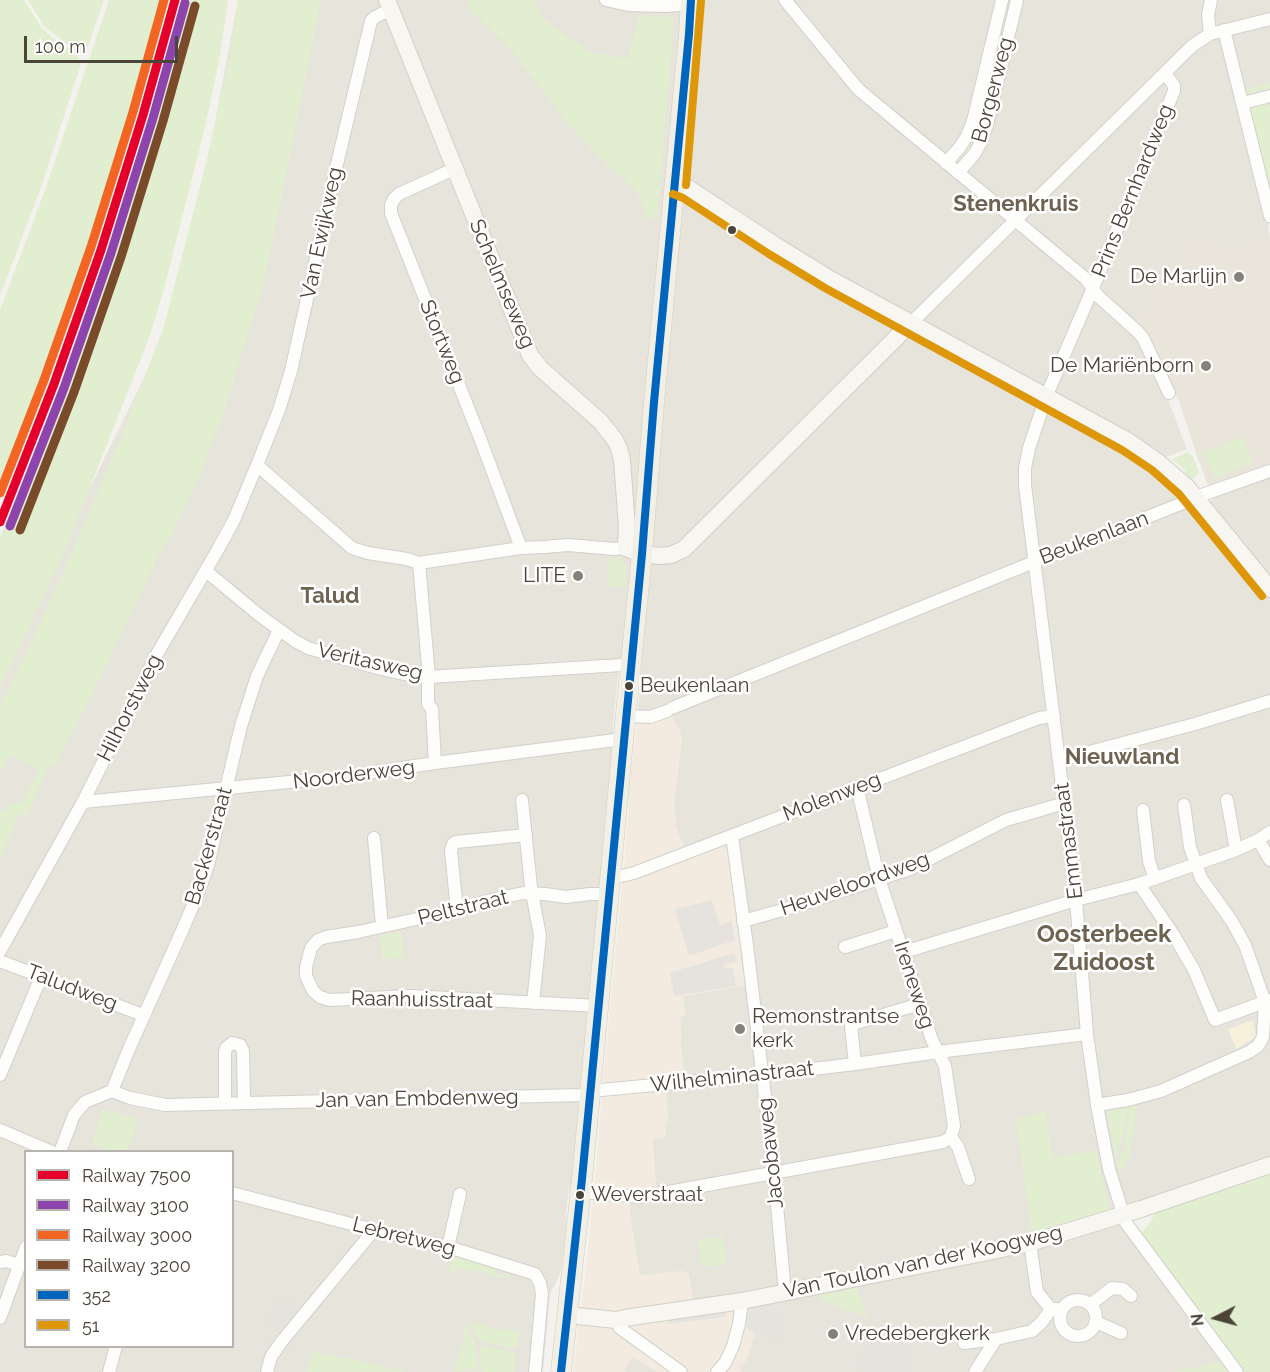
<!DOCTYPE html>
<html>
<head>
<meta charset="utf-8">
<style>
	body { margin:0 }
	#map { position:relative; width:1270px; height:1372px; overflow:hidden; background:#f4f2ee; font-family:Raleway,sans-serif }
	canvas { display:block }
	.legend { position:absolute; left:24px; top:1150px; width:210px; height:198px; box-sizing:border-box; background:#fff; border:2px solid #b7b4b0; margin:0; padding:8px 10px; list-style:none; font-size:18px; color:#4b4439 }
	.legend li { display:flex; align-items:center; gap:12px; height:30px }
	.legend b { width:30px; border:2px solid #b7b4b0 }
	.north { position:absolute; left:1186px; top:1288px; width:60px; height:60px; -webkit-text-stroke:4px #fff; paint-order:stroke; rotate:264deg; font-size:16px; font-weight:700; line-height:24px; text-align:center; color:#4b4439 }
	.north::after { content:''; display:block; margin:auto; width:21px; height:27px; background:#4b4439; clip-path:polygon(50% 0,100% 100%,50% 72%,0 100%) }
	.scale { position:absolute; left:24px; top:36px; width:154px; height:27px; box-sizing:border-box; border:3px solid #4b4439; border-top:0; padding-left:8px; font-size:18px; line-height:21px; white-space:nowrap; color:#4b4439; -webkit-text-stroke:4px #fff; paint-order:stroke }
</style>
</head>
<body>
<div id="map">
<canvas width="1270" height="1372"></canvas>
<ul class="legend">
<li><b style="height:8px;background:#e4002b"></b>Railway 7500</li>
<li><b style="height:8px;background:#8e44ad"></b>Railway 3100</li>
<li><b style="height:8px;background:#f26522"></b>Railway 3000</li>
<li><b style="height:8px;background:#7a4b2a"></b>Railway 3200</li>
<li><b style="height:8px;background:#0065bd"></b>352</li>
<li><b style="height:8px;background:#dd9709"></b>51</li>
</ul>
<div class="north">N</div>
<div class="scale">100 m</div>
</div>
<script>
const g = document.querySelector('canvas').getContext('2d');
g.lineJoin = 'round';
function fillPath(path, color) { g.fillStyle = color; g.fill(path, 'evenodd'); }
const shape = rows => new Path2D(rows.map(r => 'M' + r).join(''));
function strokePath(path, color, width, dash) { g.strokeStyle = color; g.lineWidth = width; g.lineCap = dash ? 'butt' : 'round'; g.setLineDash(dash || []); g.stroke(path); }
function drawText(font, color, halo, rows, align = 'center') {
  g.font = font + ' Raleway,sans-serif'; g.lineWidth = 5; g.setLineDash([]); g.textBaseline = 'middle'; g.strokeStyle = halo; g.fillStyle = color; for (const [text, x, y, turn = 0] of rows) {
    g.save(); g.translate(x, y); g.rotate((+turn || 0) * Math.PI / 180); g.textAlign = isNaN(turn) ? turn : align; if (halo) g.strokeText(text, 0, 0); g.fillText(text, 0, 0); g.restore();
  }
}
fillPath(shape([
	[238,0,683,0,622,661,618,675,613,724,611,766,574,1172,568,1196,566,1215,567,1231,560,1274,552,1290,550,1296,543,1372,0,1372,0,681,52,565,152,362,178,285,203,186],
	[26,1152,232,1152,232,1346,26,1346],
	[699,0,1270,0,1270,222,1268,223,1270,240,1231,248,1207,237,1187,236,1177,256,1135,324,1169,402,1187,449,1163,458,901,313,763,229,752,219,734,207,720,201,689,180,685,175],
	[688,197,1112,438,1166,474,1270,597,1270,1162,1064,1230,694,1304,682,1271,640,1276,632,1228,629,1202,656,1189,652,1139,666,1137,665,1123,602,1095,603,1081,604,1083,681,1046,680,1017,685,1015,683,996,748,985,687,857,676,827,674,803,682,739,639,722,637,724,641,675,642,642,653,537,656,481,683,201],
	[1270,476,1270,581,1210,503,1211,500,1216,496],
	[1116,1223,1122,1225,1232,1372,742,1372,739,1368,732,1310,955,1267,1036,1248],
	[633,1356,657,1372,627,1372,624,1370]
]), '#e7e4dc');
fillPath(shape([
	[671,714,680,731,682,739,674,803,676,827,684,850,627,870,624,869,629,805,628,792,637,724],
	[718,846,724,847,729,852,748,985,683,996,685,1016,680,1017,682,1036,680,1036,685,1078,606,1084,603,1081,622,884,624,881],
	[666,1087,668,1121,665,1123,666,1137,653,1140,656,1189,640,1192,594,1189,602,1095],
	[593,1198,629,1202,632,1228,640,1276,683,1271,689,1274,694,1304,732,1310,734,1319,755,1333,747,1360,739,1368,742,1372,657,1372,634,1356,624,1370,627,1372,573,1372,586,1270]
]), '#f3ebdf');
fillPath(shape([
	[1187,236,1207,237,1231,248,1270,240,1270,464,1209,487,1208,486,1196,453,1179,401,1149,341,1135,324,1177,256]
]), '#eae5da');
fillPath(shape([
	[0,0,24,0,42,28,53,38,78,56,81,64,40,190,0,296],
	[28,0,104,0,85,55,79,54,44,26],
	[109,0,161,0,128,122,72,301,0,491,0,310,45,190],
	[181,0,228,0,219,61,205,127,164,289,148,341,63,555,0,689,0,537,35,456,89,310,150,117],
	[238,0,321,0,263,287,222,417,200,476,172,534,155,560,155,563,92,695,55,765,48,767,27,816,20,814,0,859,0,809,5,812,8,806,22,802,40,769,10,755,0,773,0,706,29,647,71,555,126,425,164,326,206,163,230,56],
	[468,0,533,0,545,20,590,52,628,59,639,16,673,17,670,70,657,217,646,219,643,206,638,194,623,178,599,157,568,124,513,52,468,8],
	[1005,0,1014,0,979,138,963,158,960,156],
	[1270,83,1270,90,1246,96,1244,90],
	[1267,102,1270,108,1270,196,1248,106],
	[1243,437,1253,463,1214,478,1204,452],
	[1188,452,1190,455,1192,455,1199,472,1192,480,1185,474,1185,470,1172,459],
	[610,557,622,560,626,566,626,586,624,587,611,587,609,586,607,565],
	[401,932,404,957,383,960,380,935],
	[1137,1100,1132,1141,1129,1158,1119,1174,1117,1164,1125,1147,1130,1102],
	[1127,1106,1127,1113,1123,1139,1115,1159,1107,1109],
	[102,1109,138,1119,128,1151,113,1151,92,1145],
	[1046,1112,1052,1158,1096,1150,1110,1209,1032,1233,1016,1119],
	[1270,1174,1270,1372,1242,1372,1141,1234,1151,1221,1157,1209],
	[723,1236,726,1264,702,1267,698,1240],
	[457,1257,496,1267,495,1274,505,1277,507,1271,510,1272,510,1275,509,1278,506,1278,491,1277,487,1272,456,1269,453,1273,449,1272,453,1258],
	[857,1288,858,1294,869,1317,820,1300,821,1295],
	[469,1323,486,1325,487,1328,519,1331,517,1346,513,1348,509,1348,481,1341,470,1328],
	[465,1324,476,1343,477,1366,474,1369,454,1372,464,1337],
	[483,1346,513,1352,515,1356,514,1372,484,1372,480,1367,481,1347],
	[312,1352,352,1359,405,1372,307,1372],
	[1220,1362,1228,1372,1172,1372]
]), '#e1eecf');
fillPath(shape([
	[1253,1020,1256,1037,1236,1049,1228,1029]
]), '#f7f0da');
fillPath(shape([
	[712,900,720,925,731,921,735,940,689,956,675,909],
	[734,953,737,961,724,965,725,968,733,968,736,986,674,996,670,972,704,963,704,962],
	[276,1300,297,1305,295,1313,285,1319,284,1326,270,1322],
	[775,1303,779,1338,757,1335,747,1326,752,1308],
	[726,1310,726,1317,668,1324,667,1317],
	[869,1332,913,1348,906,1372,868,1372,858,1369]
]), '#e6e3df');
const street = shape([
	[606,0,628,5,666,6,691,4],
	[785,0,858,89,1086,279,1098,296,1138,332,1143,338,1169,393],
	[1224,30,1270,216],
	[1210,34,1208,15,1211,0],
	[1165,73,1174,86,1174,91,1093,288,1046,397,1029,448,1025,468,1025,485,1076,900,1087,1034,1097,1105,1109,1169,1126,1223,1237,1372],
	[1243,103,1270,96],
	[946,163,960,147,967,136,973,121,1002,0],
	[454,169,399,194,394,199,391,205,391,213,480,438,521,548],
	[958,173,975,153,981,142,987,125,1017,0],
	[910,324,1192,46,1210,34,1270,19],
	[257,465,352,548,368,553,407,559,419,563,521,548,545,547,568,545,614,549,626,548],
	[1196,497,1270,471],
	[419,563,429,677,428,682,428,704,432,709,435,763],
	[206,571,259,615,295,641,308,648,377,668,409,675,429,677,622,665,631,666],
	[672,708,1034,562,1183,503],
	[626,716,650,717,667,711],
	[1059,760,1195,724,1270,701],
	[857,787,879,879,886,900,932,1040,945,1066,954,1126,951,1137,958,1147,969,1179],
	[522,800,531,887,540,936,533,1003],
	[1227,800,1236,850],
	[83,802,341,777,435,763,623,739],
	[1143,810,1149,861,1155,879],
	[732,836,748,953,774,1173,785,1292],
	[374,838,382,926],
	[1258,840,1270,860],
	[610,876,621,876,634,873,1039,718,1054,716],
	[1139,884,1173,934,1194,970,1215,1020,1270,1000],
	[457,910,451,851,453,844,456,842,526,835],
	[743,921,786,909,910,869,1006,820,1065,803],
	[845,947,896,931],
	[0,951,83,802,157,654,217,551,234,520,257,465,279,410,291,371,337,164,371,21,375,17,391,9],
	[904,952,1076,900,1139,884,1236,850,1258,840,1270,832],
	[0,961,143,1015],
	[598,1006,411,996,330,1000,320,997,313,991,306,976,306,967,311,948,318,940,326,937,358,932,457,910,495,899,523,893,545,894,566,897,590,894,609,894],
	[855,1064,851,1026,856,1023,920,1004],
	[0,1075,41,977],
	[112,1091,130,1098,165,1105,583,1095,601,1090,762,1075,855,1064,938,1052,1087,1034],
	[112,1091,129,1049,182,931,199,891,208,865,241,726,257,676,279,630],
	[225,1103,225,1052,226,1048,232,1043,240,1045,243,1051,244,1103],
	[1097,1105,1128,1100,1161,1091,1249,1052,1258,1046,1263,1037,1265,1002,1245,945,1231,920,1201,878,1190,847,1184,805],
	[0,1130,52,1152],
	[60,1152,74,1115,85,1102,112,1091],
	[232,1193,374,1230,448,1247,535,1274,540,1283,542,1294,535,1372],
	[592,1193,641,1197,943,1142,951,1137],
	[1030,1243,1037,1292,1051,1309,1058,1309],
	[448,1247,460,1194],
	[0,1262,6,1261,19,1265],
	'1060 1318a18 18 0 1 1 36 0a18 18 0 1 1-36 0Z',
	[1091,1304,1112,1288,1123,1289,1131,1296],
	[0,1318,26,1247],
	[616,1320,620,1328,681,1372],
	[1096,1322,1121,1333],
	[964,1343,996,1339],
	[109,1372,116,1346],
	[267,1372,271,1357,282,1341,374,1230],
	[717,1372,725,1363,733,1346,739,1324,742,1301],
	[975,1372,996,1339,1032,1331,1042,1322,1051,1309]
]);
const secondary = shape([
	[387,0,530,355,540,368,601,422,615,440,619,448,622,460,627,527,626,548,642,554,659,556,671,555,684,549,910,324],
	[676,184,688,188,775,245,830,279,1128,441,1158,462,1187,487,1270,589],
	[567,1315,616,1320,625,1318,742,1301,983,1253,1030,1243,1141,1209,1270,1165]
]);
const primary = shape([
	[561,1372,582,1179,622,752,642,554,654,402,689,34,691,0]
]);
strokePath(street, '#d2d0cb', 14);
strokePath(secondary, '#d3cfc5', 18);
strokePath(primary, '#d6cebb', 21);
strokePath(street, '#fdfdfc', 12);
strokePath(secondary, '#f7f6f1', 16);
strokePath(primary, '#f2efe6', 20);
strokePath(shape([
	[561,1372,582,1179,642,554,654,402,689,34,691,0]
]), '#0065bd', 8);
strokePath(shape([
	[686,185,701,1],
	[673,194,683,198,769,254,825,288,1122,450,1152,470,1179,494,1262,596]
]), '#dd9709', 8);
strokePath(shape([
	[0,522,54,384,101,250,143,115,175,0]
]), '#e4002b', 9);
strokePath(shape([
	[10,526,64,388,111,253,153,118,185,3]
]), '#8e44ad', 9);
strokePath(shape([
	[0,493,44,380,91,247,133,112,164,0]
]), '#f26522', 9);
strokePath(shape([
	[20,530,74,392,121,257,163,121,195,6]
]), '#7a4b2a', 9);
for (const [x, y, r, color] of [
	[732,230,5,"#4b4439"],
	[1239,277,6,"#868178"],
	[1206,366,6,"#868178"],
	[578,576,6,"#868178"],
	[629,686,5,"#4b4439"],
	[740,1029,6,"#868178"],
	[580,1195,5,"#4b4439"],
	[833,1334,6,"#868178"]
]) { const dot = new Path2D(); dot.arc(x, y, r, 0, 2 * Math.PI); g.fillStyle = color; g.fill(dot); strokePath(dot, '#fff', 2); }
drawText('20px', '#4b4439', '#fff', [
	["Beukenlaan",640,686],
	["Weverstraat",591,1195]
], 'left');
drawText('21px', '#4b4439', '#fff', [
	["Borgerweg",993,90,-75],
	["Prins Bernhardweg",1133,191,-68],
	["Van Ewijkweg",322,233,-78],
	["Schelmseweg",502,284,67],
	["Stortweg",442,342,68],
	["Beukenlaan",1094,538,-21],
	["Veritasweg",370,662,13],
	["Hilhorstweg",130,708,-63],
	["Noorderweg",354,775,-7],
	["Molenweg",832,797,-21],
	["Emmastraat",1069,841,-97],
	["Backerstraat",209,846,-74],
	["Heuveloordweg",855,884,-19],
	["Peltstraat",463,908,-14],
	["Ireneweg",914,985,72],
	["Taludweg",72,988,21],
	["Raanhuisstraat",422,1000,1],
	["Wilhelminastraat",732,1077,-6],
	["Jan van Embdenweg",417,1099,-1],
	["Jacobaweg",771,1153,-96],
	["Lebretweg",404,1237,14],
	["Van Toulon van der Koogweg",923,1262,-12]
]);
drawText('21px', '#4b4439', '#fff', [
	["De Marlijn",1227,277],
	["De Mariënborn",1194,366],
	["LITE",566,576],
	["Remonstrantse",752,1017,"left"],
	["kerk",752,1041,"left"],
	["Vredebergkerk",845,1334,"left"]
], 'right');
drawText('bold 22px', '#6e6250', '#fff', [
	["Stenenkruis",1016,204],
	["Talud",330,596],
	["Nieuwland",1122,757]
]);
drawText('bold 24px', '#6e6250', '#fff', [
	["Oosterbeek",1104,935],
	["Zuidoost",1104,963]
]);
</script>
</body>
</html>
